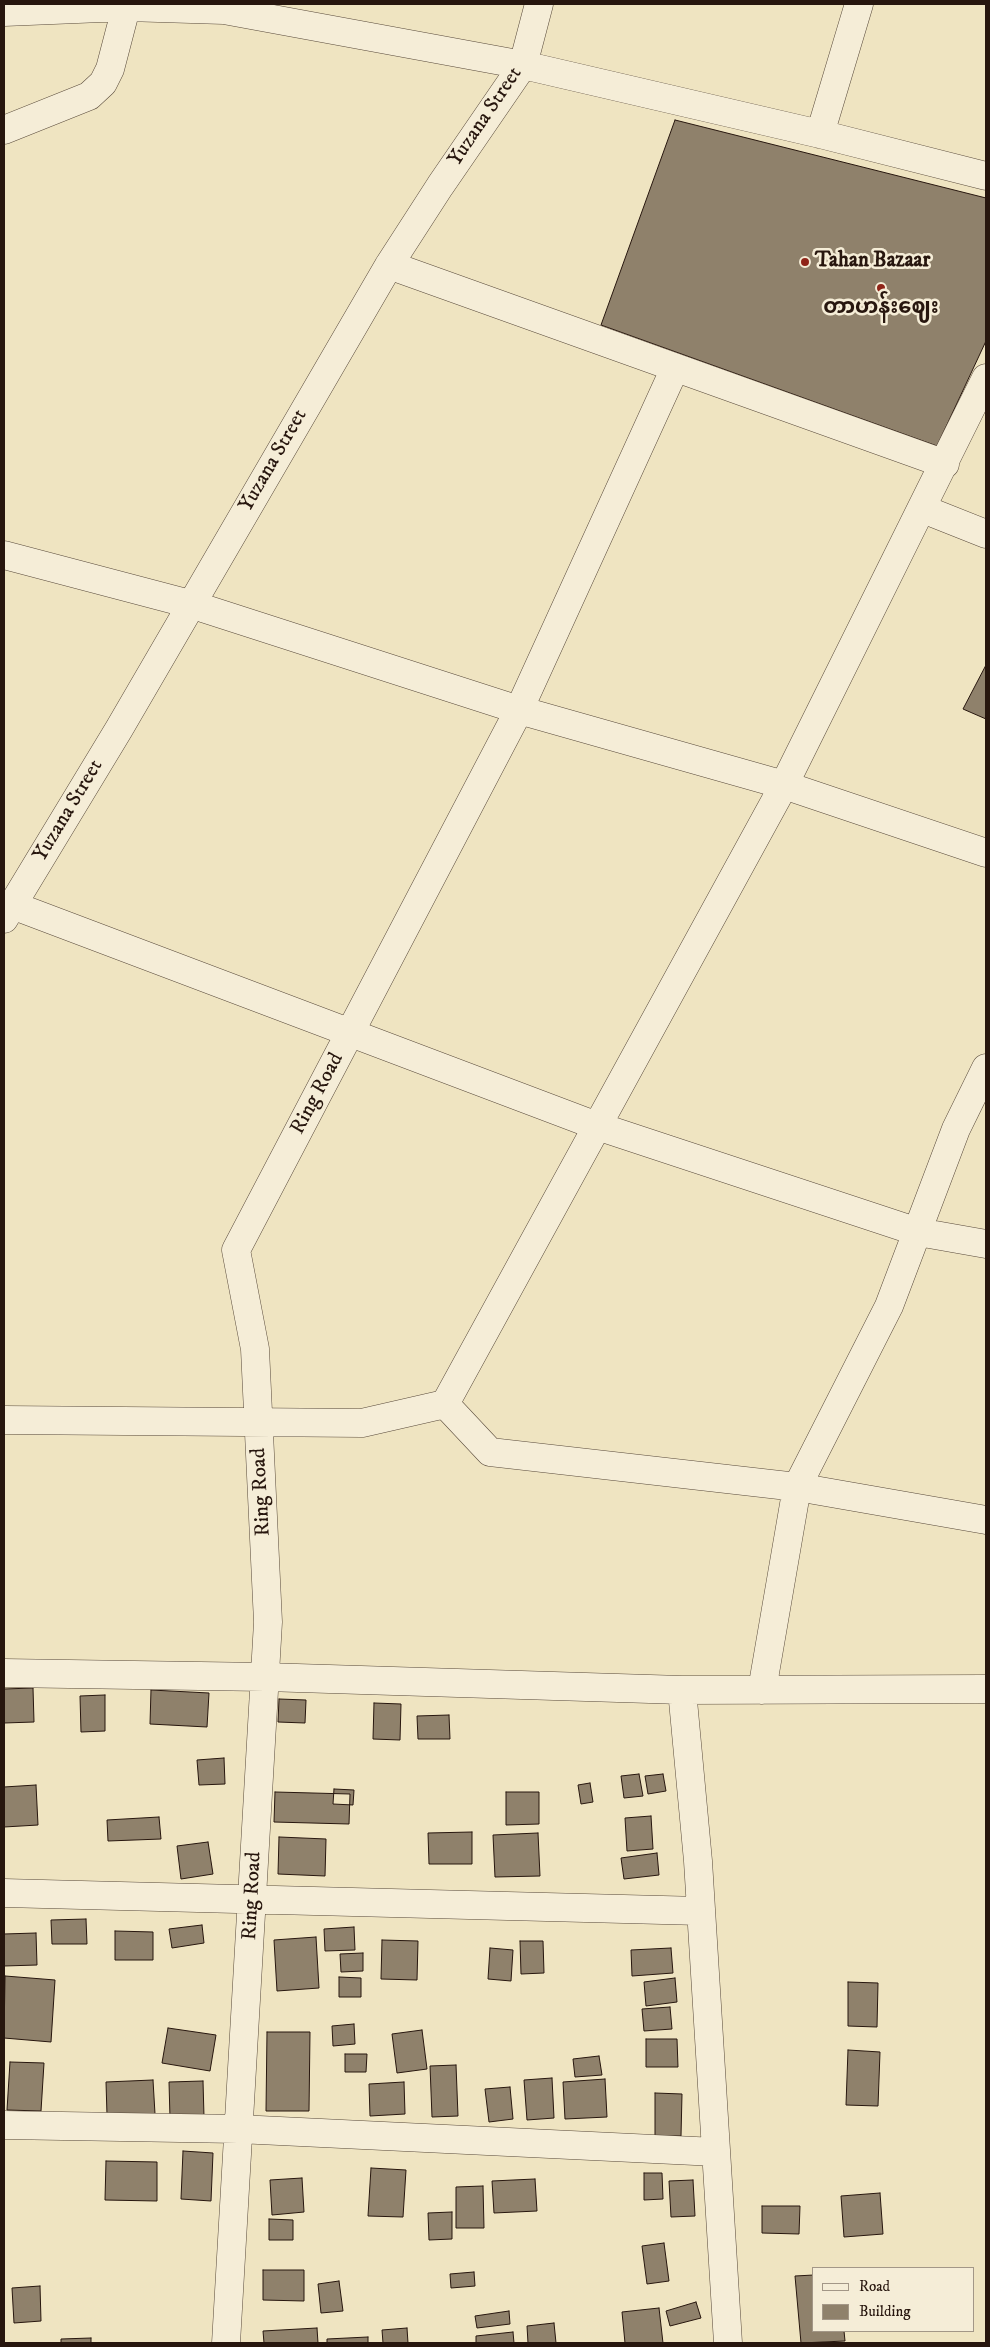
<!DOCTYPE html>
<html>
<head>
<meta charset="utf-8">
<style>
	body { margin:0 }
	#map { position:relative; width:990px; height:2347px; overflow:hidden; background:#efe4c1; font-family:"IM FELL DW Pica",serif }
	canvas { display:block }
	.frame { position:absolute; inset:0; border:5px solid #27160e; pointer-events:none }
	.legend { position:absolute; left:812px; top:2267px; width:162px; height:65px; box-sizing:border-box; background:#f5edd7; border:1px solid #a39787; margin:0; padding:6px 9px; list-style:none; font-size:15px; color:#27160e }
	.legend li { display:flex; align-items:center; gap:10px; height:25px }
	.legend b { width:25px; border:1px solid #a39787 }
</style>
</head>
<body>
<div id="map">
<canvas width="990" height="2347"></canvas>
<div class="frame"></div>
<ul class="legend">
<li><b style="height:6px;background:#f5edd7"></b>Road</li>
<li><b style="height:14px;background:#8f816b"></b>Building</li>
</ul>
</div>
<script>
const g = document.querySelector('canvas').getContext('2d');
g.lineJoin = 'round';
function fillPath(path, color) { g.fillStyle = color; g.fill(path, 'evenodd'); }
const shape = rows => new Path2D(rows.map(r => 'M' + r).join(''));
function strokePath(path, color, width, dash) { g.strokeStyle = color; g.lineWidth = width; g.lineCap = dash ? 'butt' : 'round'; g.setLineDash(dash || []); g.stroke(path); }
function drawText(font, color, halo, rows, align = 'center') {
  g.font = font + ' "IM FELL DW Pica","Noto Sans Myanmar",serif'; g.lineWidth = 5; g.setLineDash([]); g.textBaseline = 'middle'; g.strokeStyle = halo; g.fillStyle = color; for (const [text, x, y, turn = 0] of rows) {
    g.save(); g.translate(x, y); g.rotate((+turn || 0) * Math.PI / 180); g.textAlign = isNaN(turn) ? turn : align; if (halo) g.strokeText(text, 0, 0); g.fillText(text, 0, 0); g.restore();
  }
}
const building = shape([
	[675,120,986,198,986,341,937,446,601,325,675,120],
	[986,665,986,719,963,709,986,665],
	[33,1688,34,1722,4,1723,4,1689,33,1688],
	[151,1690,209,1693,207,1727,150,1724,151,1690],
	[105,1695,105,1731,81,1732,80,1696,105,1695],
	[279,1699,306,1700,305,1723,278,1722,279,1699],
	[374,1703,401,1704,400,1740,373,1739,374,1703],
	[449,1715,450,1739,418,1739,417,1716,449,1715],
	[224,1758,225,1784,199,1785,197,1760,224,1758],
	[639,1774,643,1796,624,1798,621,1776,639,1774],
	[663,1774,666,1791,648,1794,645,1776,663,1774],
	[590,1783,593,1802,581,1804,578,1785,590,1783],
	[36,1785,38,1825,4,1827,4,1787,36,1785],
	[334,1789,354,1790,353,1805,333,1804,334,1789],
	[275,1792,350,1794,349,1824,274,1822,275,1792],
	[506,1792,539,1792,539,1824,506,1825,506,1792],
	[651,1816,653,1849,627,1851,625,1818,651,1816],
	[159,1817,161,1839,108,1841,107,1820,159,1817],
	[472,1832,472,1864,429,1864,428,1833,472,1832],
	[538,1833,540,1876,495,1877,493,1835,538,1833],
	[279,1837,326,1839,325,1876,278,1874,279,1837],
	[208,1842,213,1874,181,1879,177,1846,208,1842],
	[657,1853,659,1875,624,1879,621,1858,657,1853],
	[86,1919,87,1944,52,1944,51,1920,86,1919],
	[202,1925,204,1943,172,1948,169,1929,202,1925],
	[354,1927,355,1950,325,1951,324,1929,354,1927],
	[115,1931,153,1932,153,1960,115,1960,115,1931],
	[36,1933,37,1965,4,1966,4,1934,36,1933],
	[316,1937,319,1988,277,1991,274,1940,316,1937],
	[382,1940,418,1941,417,1980,381,1979,382,1940],
	[520,1941,543,1941,544,1973,521,1974,520,1941],
	[490,1948,513,1950,511,1981,488,1979,490,1948],
	[671,1948,673,1973,632,1976,631,1950,671,1948],
	[363,1953,363,1971,341,1972,340,1954,363,1953],
	[5,1976,55,1980,51,2042,4,2038,5,1976],
	[339,1977,361,1978,361,1997,339,1997,339,1977],
	[675,1978,677,2002,646,2006,644,1982,675,1978],
	[848,1982,878,1983,877,2027,848,2026,848,1982],
	[670,2007,672,2029,644,2031,642,2009,670,2007],
	[354,2024,355,2044,333,2046,332,2026,354,2024],
	[168,2028,216,2035,210,2071,162,2063,168,2028],
	[422,2030,427,2069,397,2073,392,2034,422,2030],
	[267,2032,310,2032,309,2111,266,2111,267,2032],
	[646,2039,677,2039,678,2067,646,2067,646,2039],
	[848,2050,880,2052,878,2106,846,2105,848,2050],
	[345,2054,367,2054,366,2072,345,2072,345,2054],
	[599,2056,602,2075,575,2077,573,2059,599,2056],
	[10,2062,44,2063,41,2111,7,2110,10,2062],
	[456,2065,458,2116,432,2117,430,2066,456,2065],
	[552,2078,554,2118,527,2120,524,2080,552,2078],
	[605,2079,607,2117,565,2119,563,2082,605,2079],
	[153,2080,155,2114,107,2115,106,2082,153,2080],
	[203,2081,204,2117,170,2118,169,2082,203,2081],
	[404,2082,405,2114,370,2116,369,2084,404,2082],
	[510,2087,513,2119,489,2122,485,2089,510,2087],
	[655,2093,682,2094,681,2136,655,2136,655,2093],
	[183,2151,213,2153,211,2201,181,2199,183,2151],
	[106,2161,157,2162,157,2201,105,2200,106,2161],
	[371,2168,406,2170,403,2217,368,2216,371,2168],
	[644,2173,662,2173,663,2199,644,2200,644,2173],
	[302,2178,304,2212,272,2215,270,2180,302,2178],
	[535,2179,537,2211,494,2213,492,2181,535,2179],
	[693,2180,695,2216,671,2217,669,2181,693,2180],
	[483,2186,484,2228,456,2228,456,2187,483,2186],
	[880,2193,883,2234,844,2237,841,2196,880,2193],
	[762,2206,800,2206,799,2234,762,2233,762,2206],
	[452,2212,452,2239,429,2240,428,2213,452,2212],
	[269,2219,293,2220,293,2240,269,2240,269,2219],
	[664,2243,669,2281,647,2284,642,2246,664,2243],
	[263,2270,304,2270,304,2301,263,2300,263,2270],
	[474,2272,475,2286,451,2288,450,2274,474,2272],
	[814,2275,814,2331,844,2331,845,2341,801,2343,795,2276,814,2275],
	[339,2281,343,2311,321,2313,318,2284,339,2281],
	[40,2286,41,2321,14,2323,12,2288,40,2286],
	[696,2302,701,2318,670,2326,666,2311,696,2302],
	[659,2308,663,2343,625,2343,622,2312,659,2308],
	[509,2311,510,2324,477,2328,475,2316,509,2311],
	[554,2323,556,2343,528,2343,527,2326,554,2323],
	[317,2328,318,2343,264,2343,263,2331,317,2328],
	[407,2328,408,2343,383,2343,382,2330,407,2328],
	[513,2332,514,2343,476,2343,476,2336,513,2332],
	[368,2337,368,2343,327,2343,327,2339,368,2337],
	[91,2338,91,2343,61,2343,61,2339,91,2338]
]);
fillPath(building, '#8f816b');
strokePath(building, '#27160e', 1);
const minor = shape([
	[4,12,126,7,224,10,523,65,820,134,986,176],
	[4,130,89,96,103,83,110,69,127,4],
	[820,134,859,4],
	[389,265,945,464],
	[923,509,986,534],
	[4,555,190,604,519,710,784,785,986,853],
	[12,905,597,1126,918,1232,986,1244],
	[4,919,119,729,389,265,440,186,523,65,539,4],
	[445,1404,490,1452,797,1487,986,1520],
	[4,1420,362,1423,445,1404,784,785,986,378],
	[4,1673,265,1677,682,1690,986,1689],
	[682,1690,698,1861,728,2343],
	[762,1690,797,1487,889,1306,956,1129,986,1068],
	[4,1893,701,1911],
	[4,2125,238,2129,716,2152],
	[226,2343,268,1622,255,1349,236,1250,519,710,675,368]
]);
strokePath(minor, '#594a3b', 29);
strokePath(minor, '#f5edd7', 28);
for (const [x, y, r, color] of [
	[805,262,5,"#8f2418"],
	[881,288,5,"#8f2418"]
]) { const dot = new Path2D(); dot.arc(x, y, r, 0, 2 * Math.PI); g.fillStyle = color; g.fill(dot); strokePath(dot, '#f5edd7', 2); }
drawText('21px', '#27160e', '#f5edd7', [
	["Yuzana Street",486,117,-56],
	["Yuzana Street",274,461,-60],
	["Yuzana Street",69,811,-59],
	["Ring Road",318,1094,-62],
	["Ring Road",262,1492,-93],
	["Ring Road",253,1896,-87]
]);
drawText('bold 21px', '#27160e', '#f5edd7', [
	["Tahan Bazaar",815,262],
	["တာဟန်းဈေး",881,309,"center"]
], 'left');
</script>
</body>
</html>
